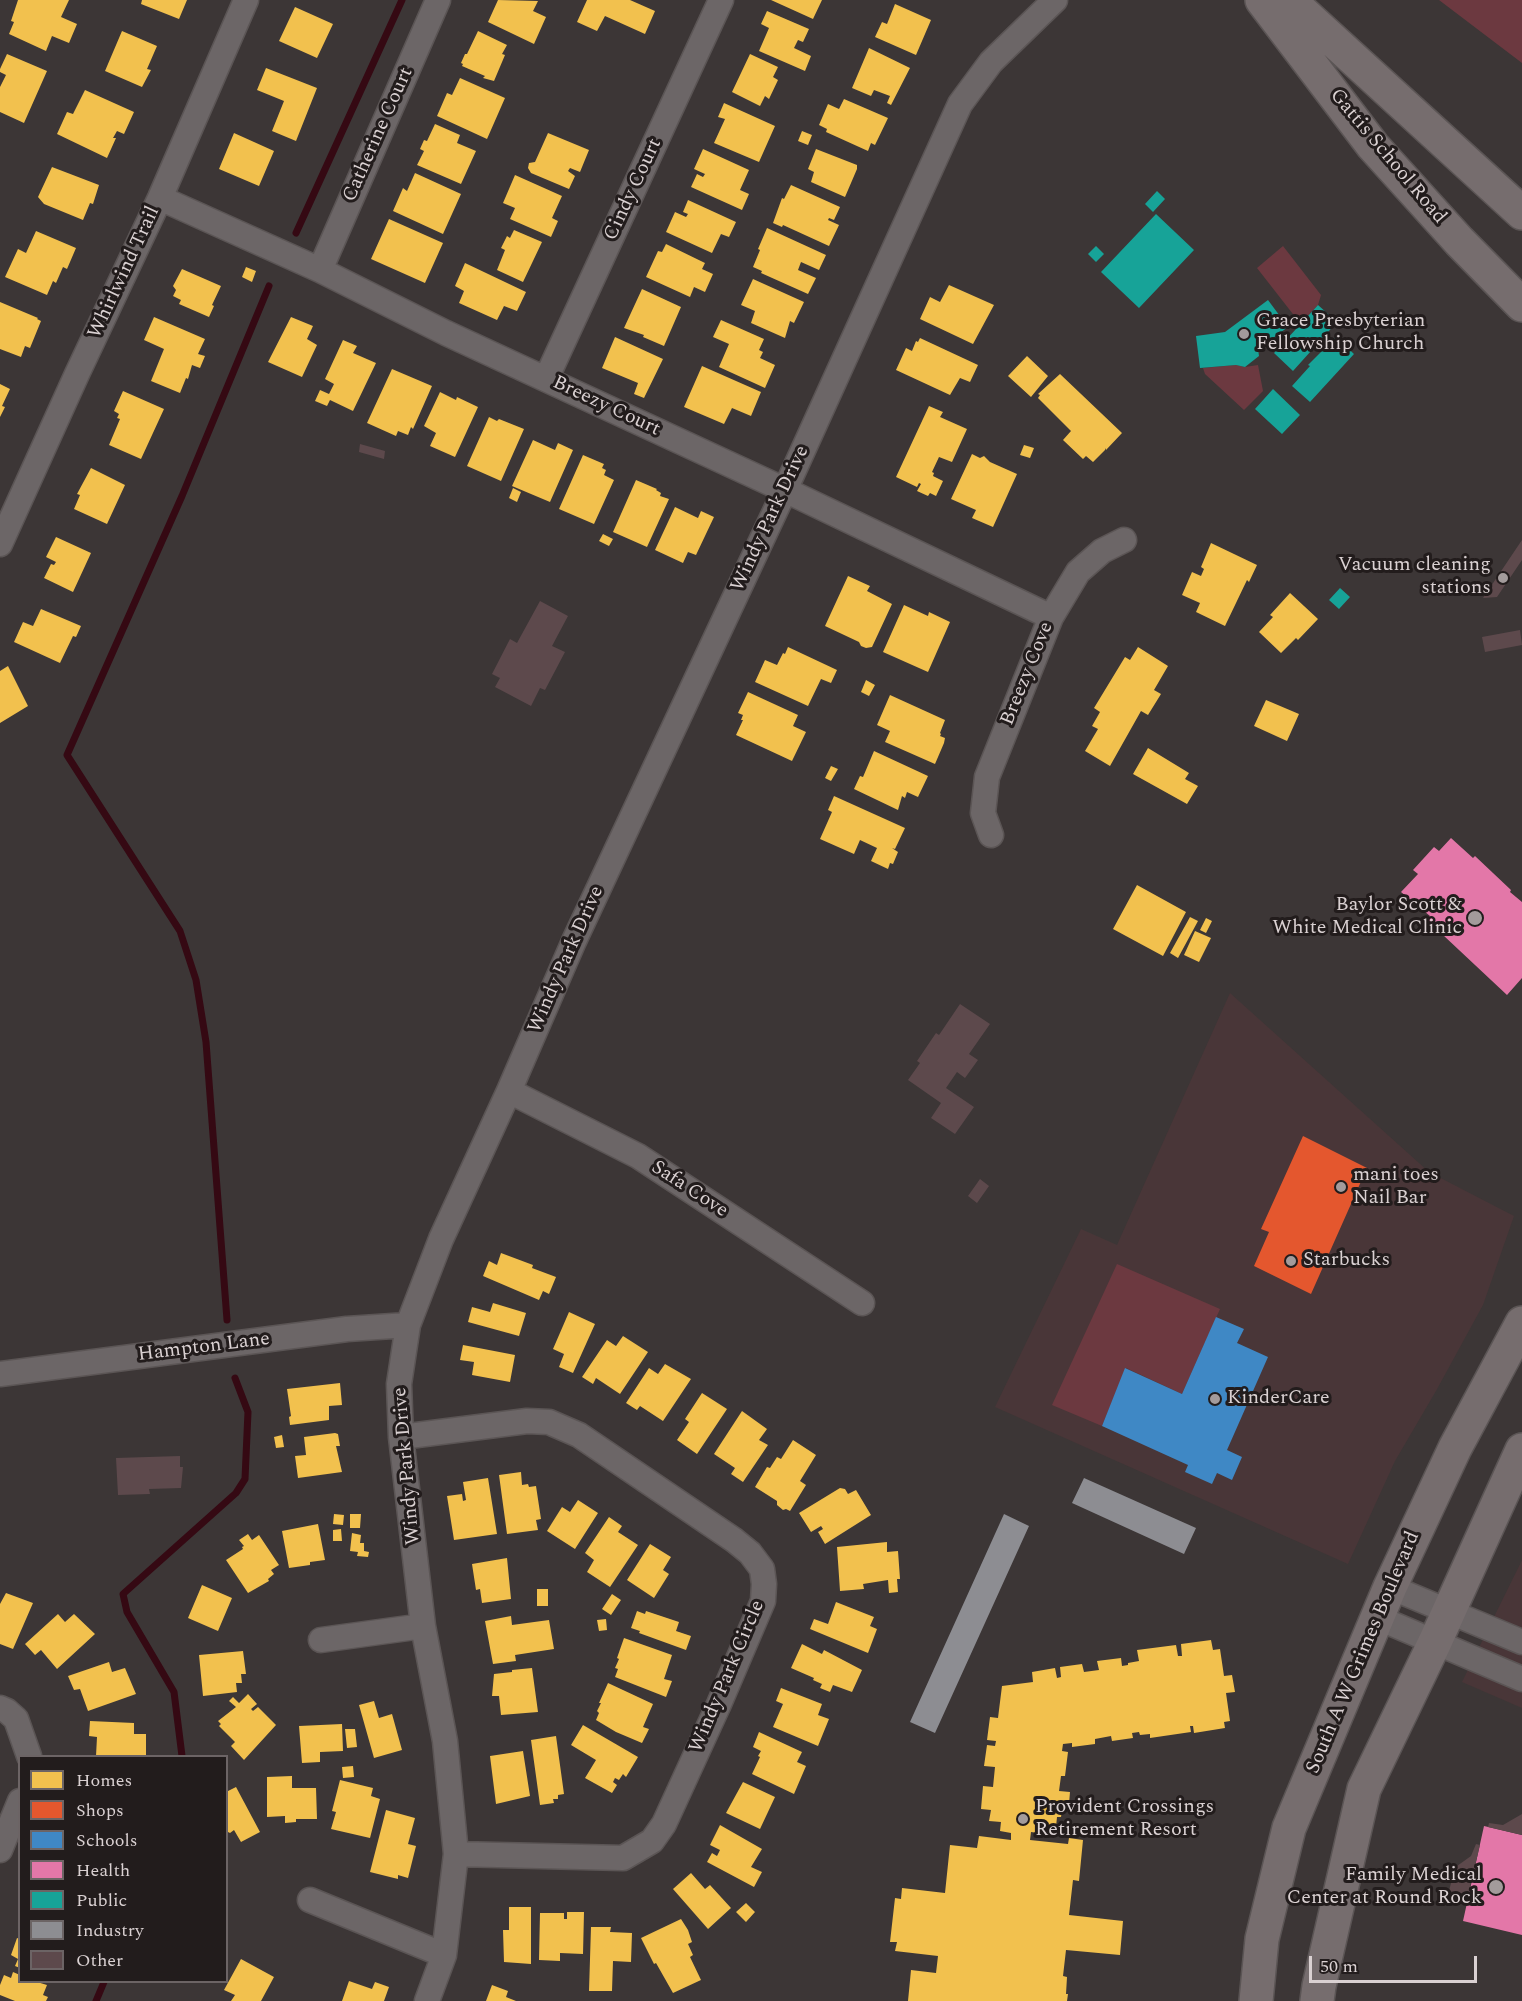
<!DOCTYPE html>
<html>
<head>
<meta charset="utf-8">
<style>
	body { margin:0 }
	#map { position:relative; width:1522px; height:2001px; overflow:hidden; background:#3c3636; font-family:Spectral,serif }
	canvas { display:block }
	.legend { position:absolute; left:18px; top:1755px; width:210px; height:228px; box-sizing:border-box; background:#221c1c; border:2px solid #6c6465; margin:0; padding:8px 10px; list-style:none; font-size:18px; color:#dad1d2 }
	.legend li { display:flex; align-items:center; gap:12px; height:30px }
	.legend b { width:30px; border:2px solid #6c6465 }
	.scale { position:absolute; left:1309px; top:1956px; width:168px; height:27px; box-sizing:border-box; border:3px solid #dad1d2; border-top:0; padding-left:8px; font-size:18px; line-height:21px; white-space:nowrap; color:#dad1d2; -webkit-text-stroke:4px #221c1c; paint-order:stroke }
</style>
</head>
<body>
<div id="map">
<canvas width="1522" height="2001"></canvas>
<ul class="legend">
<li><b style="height:16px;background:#f2c14e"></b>Homes</li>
<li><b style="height:16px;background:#e4572e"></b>Shops</li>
<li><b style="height:16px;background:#3f88c5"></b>Schools</li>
<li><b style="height:16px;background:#e377a8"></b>Health</li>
<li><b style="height:16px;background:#17a398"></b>Public</li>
<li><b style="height:16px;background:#8d8d92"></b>Industry</li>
<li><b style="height:16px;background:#5d494c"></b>Other</li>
</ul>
<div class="scale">50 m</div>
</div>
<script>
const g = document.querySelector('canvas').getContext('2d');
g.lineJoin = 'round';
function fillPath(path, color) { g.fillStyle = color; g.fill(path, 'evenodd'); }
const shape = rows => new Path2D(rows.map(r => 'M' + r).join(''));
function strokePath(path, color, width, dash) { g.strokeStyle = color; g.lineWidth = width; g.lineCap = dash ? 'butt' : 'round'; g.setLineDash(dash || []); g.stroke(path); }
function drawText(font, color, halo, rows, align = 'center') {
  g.font = font + ' Spectral,serif'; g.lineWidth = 6; g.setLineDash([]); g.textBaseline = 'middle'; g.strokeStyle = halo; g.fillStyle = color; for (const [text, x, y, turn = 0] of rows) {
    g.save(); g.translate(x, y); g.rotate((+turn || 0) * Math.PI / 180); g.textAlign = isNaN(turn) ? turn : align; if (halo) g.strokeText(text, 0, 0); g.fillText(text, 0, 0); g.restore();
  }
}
fillPath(shape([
	[1230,993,1429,1172,1514,1216,1483,1305,1436,1391,1395,1461,1348,1564,995,1407,1081,1229,1117,1245],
	[1522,1560,1522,1708,1462,1682]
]), '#493638');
fillPath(shape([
	[1439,0,1522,0,1522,63],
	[1283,246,1321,295,1318,305,1303,321,1296,318,1257,268],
	[1236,365,1245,367,1258,365,1263,391,1244,410,1205,374,1203,368],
	[1117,1264,1220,1309,1182,1394,1126,1368,1102,1426,1052,1405]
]), '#6c3940');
fillPath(shape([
	[18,0,69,0,61,17,77,24,69,43,52,36,46,51,9,34,14,22,11,21],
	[142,0,187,0,179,19,141,4],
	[498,0,538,1,533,11,546,17,534,44,488,22],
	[587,0,630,0,655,11,645,34,605,16,597,31,577,22],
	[771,0,822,0,813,19],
	[895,4,931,20,916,55,875,37,882,22,887,24],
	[295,7,333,24,317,58,279,41],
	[767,11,809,29,803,42,798,40,794,48,811,56,805,71,759,51,769,28,761,24],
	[122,31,157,46,147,69,151,70,142,87,105,71],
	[478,31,507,45,502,54,505,55,494,81,483,78,485,76,462,66,463,64,461,63,465,54,467,54],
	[869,48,910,68,891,105,887,103,890,96,874,90,871,96,852,88],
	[7,54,47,71,24,123,0,112,0,87,6,75,0,72,0,69],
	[750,54,778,67,773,77,778,80,769,99,765,96,760,106,732,92],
	[266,68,317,88,296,141,272,131,284,101,257,90],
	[460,78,505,98,487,139,437,116,447,93,452,95],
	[85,90,134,112,124,134,117,131,113,138,116,138,107,158,57,134,67,112,73,114],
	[844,99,888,118,875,145,871,143,868,151,826,132,827,129,819,125,828,104,839,109],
	[724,103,775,126,759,162,714,143,725,119,718,117],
	[435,124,460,135,457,143,476,151,461,184,417,165,424,151,420,149,424,140,427,141],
	[802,131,812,135,808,145,798,141],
	[234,133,274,151,259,186,219,169],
	[548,133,589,150,580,172,570,168,568,171,575,176,569,189,531,173,528,168,529,163,535,162],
	[703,149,749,170,740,190,749,194,742,210,691,187,697,174,703,177,705,174,694,169],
	[816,149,857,165,857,169,845,197,811,182,814,172,808,169],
	[52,167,99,185,93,204,90,203,83,220,44,204,38,197],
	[415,173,461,194,443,234,393,211,403,188,407,191],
	[515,175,562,196,552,218,558,221,551,237,510,219,515,208,503,203],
	[791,185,840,207,834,220,829,218,828,220,839,225,829,246,783,225,782,227,773,223,782,198,784,199],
	[688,200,736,222,729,237,721,234,712,253,666,232,675,212,686,217,688,214,683,212],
	[389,219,443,243,425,283,371,259],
	[767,228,826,255,819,270,801,262,798,270,816,278,808,294,761,273,762,271,753,267,760,250,758,249],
	[514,230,542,242,523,282,497,270,505,250,501,248,507,236,510,238],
	[36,231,76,248,67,269,63,267,56,283,53,281,47,295,5,277,18,249,26,253],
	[666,244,705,263,702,269,713,274,705,292,694,287,690,297,646,277,658,251,662,252],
	[465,263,526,292,517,311,504,306,497,320,459,303,464,291,455,286],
	[246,267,256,271,252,282,242,277],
	[182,269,221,286,212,305,214,306,209,317,179,304,181,300,173,296,176,290,173,286],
	[753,279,804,302,794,323,790,321,785,338,751,323,755,311,741,305],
	[949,285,994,305,973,344,920,319,930,297,940,302],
	[642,289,681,307,664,346,643,337,644,335,624,328],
	[0,302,38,318,37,319,41,321,30,348,25,346,21,357,0,349],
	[154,317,205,339,198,354,205,356,200,368,192,365,188,379,186,378,180,393,151,381,164,349,144,340],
	[291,317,313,326,307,339,317,345,302,377,268,362],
	[721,320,764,339,759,350,763,352,760,358,775,365,765,388,719,367,729,344,713,337],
	[615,337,663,359,644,398,634,394,638,383,602,368],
	[920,338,978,365,970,382,960,378,950,395,896,370,906,348,912,351,916,341,918,342],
	[343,340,357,346,353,353,376,363,353,411,330,400,327,406,315,401,320,390,329,394,334,384,325,379],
	[1027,356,1048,376,1031,397,1008,376],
	[702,366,761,392,751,416,732,408,724,424,684,407],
	[392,369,432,386,413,429,411,427,408,435,398,431,396,436,367,423],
	[1060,374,1122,433,1106,450,1105,448,1105,450,1093,462,1086,456,1083,459,1063,440,1071,431,1038,398,1040,395,1038,394],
	[0,384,10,389,2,406,5,407,0,417],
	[123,391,164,409,141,459,109,445,120,419,117,418,119,414,114,411],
	[440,392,456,400,457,397,478,407,455,457,430,446,436,433,424,426],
	[929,406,943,412,940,417,967,429,952,462,939,457,932,472,934,473,933,476,943,481,936,496,930,493,928,496,917,491,921,484,919,483,917,487,896,477],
	[489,417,497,421,499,419,524,429,501,481,467,466],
	[533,440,555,450,558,443,573,450,550,502,512,486],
	[1024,445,1034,448,1030,458,1020,455],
	[972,454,980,458,984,456,990,462,1017,474,993,527,972,518,976,510,951,499],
	[583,455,604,464,602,468,606,470,604,475,614,480,594,524,559,509],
	[91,468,125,485,107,524,74,509,80,495,77,494],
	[636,480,657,489,656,490,661,493,660,496,669,499,647,547,613,532],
	[513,488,521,492,517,502,509,498],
	[675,507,698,518,701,511,714,517,696,555,688,552,683,563,655,550],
	[603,534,613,539,609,546,599,541],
	[56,537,91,553,73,592,44,578,51,564,54,565,56,562,46,557],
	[1211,543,1257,565,1249,582,1247,580,1225,626,1196,612,1200,603,1182,595,1192,572,1201,576,1204,569,1201,567],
	[848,576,870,586,867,591,892,604,872,647,866,648,861,646,859,642,825,626],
	[1290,593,1318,619,1298,640,1296,638,1281,653,1259,632,1273,617,1270,615],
	[904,605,928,616,929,612,950,622,928,672,883,652],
	[41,609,81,626,76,637,73,636,60,663,14,642,23,622,33,626],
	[788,647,837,670,831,683,821,679,808,706,755,682,765,660,777,665,783,653,785,654],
	[1138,647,1168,666,1154,690,1161,694,1148,715,1141,711,1110,766,1085,751,1098,729,1092,726,1100,712,1094,708,1125,657,1130,660],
	[8,666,28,706,0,723,0,671],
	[866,680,875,685,869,696,861,692],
	[748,692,798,715,793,726,806,732,792,761,736,735,743,720,741,720,743,715,738,713],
	[890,695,945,720,940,733,941,734,940,736,945,738,944,743,935,764,885,742,890,731,877,725],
	[1266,700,1299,714,1287,741,1254,726],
	[1148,748,1189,773,1185,779,1198,786,1187,804,1133,774],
	[874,751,928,776,918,797,907,792,905,798,902,796,898,810,854,789,860,776,863,777],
	[831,766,838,769,831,781,825,778],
	[834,796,905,828,895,849,892,848,898,852,893,864,890,863,888,869,871,861,877,848,860,840,854,854,820,839,832,812,828,810],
	[1137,885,1186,912,1163,956,1113,929],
	[1190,917,1198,921,1178,958,1170,953],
	[1206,918,1212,921,1206,933,1200,930],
	[1195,931,1211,938,1199,962,1184,955],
	[501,1253,533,1265,532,1268,556,1277,549,1294,543,1291,539,1300,483,1276,489,1261,497,1265],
	[493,1303,526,1313,519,1336,468,1322,472,1307,490,1312],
	[569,1312,595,1324,573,1373,559,1367,564,1354,553,1349],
	[623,1336,648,1352,620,1394,596,1378,593,1384,582,1377,607,1340,616,1346],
	[463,1345,515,1355,510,1382,472,1375,474,1362,460,1360],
	[665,1364,691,1379,663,1421,640,1406,637,1410,626,1403,649,1368,658,1374],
	[340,1383,342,1405,329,1406,329,1420,290,1425,289,1417,291,1416,287,1389],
	[702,1393,727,1409,697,1454,677,1440,689,1422,685,1419],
	[742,1411,767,1429,759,1440,768,1445,743,1482,731,1474,735,1468,714,1454],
	[335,1433,338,1434,340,1446,336,1446,342,1472,298,1478,295,1456,306,1455,304,1437],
	[282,1435,284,1447,276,1448,274,1437],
	[793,1440,816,1455,800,1481,806,1485,790,1511,786,1509,783,1510,777,1505,777,1501,755,1487,767,1467,770,1468,777,1457,781,1459],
	[521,1472,522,1485,528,1484,529,1487,536,1486,541,1519,536,1520,538,1530,507,1534,499,1475],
	[488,1478,497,1534,454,1540,447,1496,462,1494,463,1501,466,1500,463,1482],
	[840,1488,845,1489,848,1494,856,1490,871,1515,825,1544,818,1532,823,1529,821,1526,811,1532,799,1513],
	[578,1500,598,1513,575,1549,547,1531,562,1507,570,1512],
	[334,1514,344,1515,343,1525,333,1524],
	[350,1514,361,1514,360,1528,350,1528],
	[609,1517,622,1526,618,1532,638,1545,610,1587,587,1572,594,1560,585,1553],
	[318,1524,325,1560,310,1562,310,1565,289,1568,282,1531],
	[341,1529,342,1541,333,1541,333,1530],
	[352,1533,361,1535,360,1543,364,1543,364,1551,369,1552,368,1557,357,1556,358,1552,350,1551],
	[248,1534,252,1540,259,1535,279,1565,271,1570,274,1574,268,1579,269,1581,248,1593,226,1560,243,1549,242,1547,244,1546,239,1540],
	[887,1542,887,1552,898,1551,900,1579,897,1579,898,1592,889,1593,888,1580,863,1584,864,1589,840,1591,837,1547],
	[650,1544,671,1557,663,1570,669,1574,654,1598,627,1580],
	[507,1558,511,1599,482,1603,480,1589,476,1590,472,1564],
	[202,1585,232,1598,218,1631,188,1618],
	[537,1589,548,1589,548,1606,537,1606],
	[6,1593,33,1603,13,1649,0,1644,0,1604],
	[612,1594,621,1600,611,1615,602,1609],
	[836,1602,874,1617,870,1626,877,1629,868,1653,810,1629,814,1619,828,1624],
	[637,1611,645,1614,646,1611,679,1622,676,1631,691,1636,686,1650,639,1633,640,1631,631,1628],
	[58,1614,65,1622,74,1614,95,1634,57,1669,41,1650,35,1655,25,1644],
	[511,1616,512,1625,549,1620,554,1649,515,1655,516,1661,493,1664,485,1621],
	[606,1619,607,1630,599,1631,597,1620],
	[624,1638,672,1655,664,1679,672,1681,666,1697,615,1677,618,1669,615,1668,619,1659,617,1658],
	[1211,1640,1213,1650,1220,1649,1224,1676,1232,1675,1235,1692,1226,1693,1230,1721,1224,1722,1225,1728,1194,1733,1193,1726,1190,1726,1191,1732,1150,1738,1150,1734,1140,1735,1139,1732,1132,1733,1133,1738,1112,1741,1111,1736,1095,1739,1095,1744,1072,1747,1072,1743,1063,1744,1062,1751,1068,1752,1065,1776,1061,1776,1059,1791,1070,1792,1069,1804,1063,1803,1061,1817,1057,1817,1056,1827,1053,1827,1052,1835,1031,1832,1030,1840,1068,1844,1069,1838,1083,1840,1079,1881,1073,1880,1069,1915,1123,1921,1120,1955,1066,1950,1063,1976,1067,1977,1066,1994,1068,1994,1067,2001,908,2001,911,1970,936,1973,938,1956,895,1951,897,1942,890,1942,895,1898,901,1899,902,1888,945,1893,950,1845,977,1848,979,1836,1011,1840,1011,1833,1000,1831,1001,1822,989,1821,991,1810,981,1809,983,1786,993,1787,995,1767,984,1766,987,1745,995,1746,996,1741,987,1740,990,1717,998,1718,1002,1686,1033,1682,1032,1672,1055,1668,1057,1678,1061,1677,1060,1667,1082,1664,1084,1672,1099,1670,1097,1661,1121,1658,1122,1666,1128,1665,1128,1663,1139,1661,1137,1650,1176,1645,1178,1656,1182,1656,1181,1644],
	[802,1644,822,1654,824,1650,862,1670,852,1692,833,1685,830,1692,820,1688,822,1684,813,1680,814,1678,791,1668],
	[243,1651,246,1674,241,1674,242,1683,236,1683,237,1692,203,1696,199,1655],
	[109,1662,112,1672,125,1668,136,1694,88,1711,80,1689,74,1690,68,1676],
	[532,1668,538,1712,501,1715,499,1696,492,1696,494,1674,512,1672,512,1670],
	[608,1683,653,1704,643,1727,649,1729,642,1743,616,1732,596,1720,599,1713,597,1711,601,1703,599,1703],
	[781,1688,822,1704,818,1715,829,1719,818,1746,773,1727,783,1704,776,1701],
	[248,1694,257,1704,251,1709,253,1711,258,1707,276,1725,244,1760,231,1746,235,1742,219,1726,221,1724,218,1721,236,1707,229,1701,233,1697,239,1703],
	[374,1701,379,1718,392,1714,402,1750,374,1758,359,1705],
	[90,1721,134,1723,134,1734,146,1734,146,1756,96,1756,97,1737,89,1736],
	[342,1724,343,1751,320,1752,320,1762,302,1763,299,1726],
	[583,1725,638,1757,626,1777,623,1774,619,1780,615,1778,613,1782,617,1785,612,1793,585,1778,596,1760,571,1745],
	[345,1729,355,1729,357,1747,347,1748],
	[759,1732,802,1752,797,1762,806,1766,794,1794,752,1774,760,1757,758,1756,761,1751,753,1747],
	[556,1736,564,1794,558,1795,558,1799,553,1799,554,1803,540,1805,531,1740],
	[523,1751,530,1796,496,1804,490,1756],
	[353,1766,354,1777,343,1778,342,1767],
	[292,1776,292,1788,316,1788,317,1819,296,1819,296,1822,285,1823,285,1816,267,1817,267,1777],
	[340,1780,373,1788,371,1796,380,1799,370,1838,331,1829,336,1812,332,1811],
	[743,1782,775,1797,760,1829,726,1813],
	[236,1787,260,1832,241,1842,234,1830,230,1833,226,1831,226,1792],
	[386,1810,415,1818,408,1844,416,1846,408,1878,398,1875,398,1879,370,1872],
	[720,1825,762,1849,751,1867,762,1872,754,1887,707,1862,712,1853,717,1856,720,1850,710,1845],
	[691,1873,705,1889,710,1885,731,1908,708,1929,673,1889],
	[746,1903,755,1912,746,1922,736,1912],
	[509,1907,531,1907,531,1964,504,1962,503,1930,509,1930],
	[567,1912,584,1912,583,1954,560,1953,560,1961,539,1960,540,1913,564,1913,564,1919,567,1919],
	[681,1919,688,1930,692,1942,688,1944,693,1955,690,1957,701,1980,673,1993,656,1963,654,1964,641,1938],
	[591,1927,611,1927,610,1932,632,1933,631,1962,613,1961,612,1991,589,1991],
	[17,1938,20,1939,20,1968,15,1966,18,1959,11,1955],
	[241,1959,274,1977,261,2001,231,2001,235,1995,224,1990],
	[13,1972,20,1975,20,1982,37,1982,47,1985,43,1995,48,1997,46,2001,15,2001,0,1995,0,1985,4,1975,11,1978],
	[349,1981,372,1989,375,1982,389,1987,384,2001,342,2001],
	[492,1985,508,1991,506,1997,516,2001,486,2001]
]), '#f2c14e');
fillPath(shape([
	[1303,1136,1367,1168,1311,1294,1254,1266,1269,1232,1261,1229]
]), '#e4572e');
fillPath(shape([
	[1216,1317,1244,1329,1237,1343,1268,1357,1227,1450,1242,1457,1232,1480,1217,1473,1212,1484,1185,1472,1188,1465,1102,1426,1125,1368,1182,1394]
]), '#3f88c5');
fillPath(shape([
	[1451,838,1473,858,1475,856,1511,890,1510,892,1522,902,1522,978,1507,995,1427,920,1430,916,1401,892,1418,874,1413,870,1434,847,1439,851],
	[1484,1826,1522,1835,1522,1935,1463,1921]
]), '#e377a8');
fillPath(shape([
	[1157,191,1165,199,1153,212,1145,204],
	[1156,214,1194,250,1139,308,1101,272],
	[1096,246,1104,254,1096,262,1088,254],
	[1268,300,1288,327,1258,349,1259,356,1245,367,1236,365,1200,368,1196,336,1225,332],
	[1318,305,1337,322,1293,371,1274,353],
	[1336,337,1354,354,1310,402,1292,386,1310,366,1308,365],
	[1273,389,1300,415,1282,434,1255,409],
	[1340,588,1350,597,1339,609,1329,600]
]), '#17a398');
fillPath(shape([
	[1084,1478,1196,1528,1184,1554,1072,1503],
	[1004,1514,1029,1526,935,1733,910,1722]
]), '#8d8d92');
strokePath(shape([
	[296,233,402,0],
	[227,1320,206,1042,196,980,180,931,67,755,182,496,269,286],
	[182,1756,174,1692,127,1612,123,1594,236,1493,245,1479,248,1412,235,1378],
	[96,2001,104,1982]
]), '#350913', 7);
fillPath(shape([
	[360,444,385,451,384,459,359,452],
	[1522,540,1522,560,1497,597,1483,598],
	[540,601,568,616,552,646,565,652,545,690,540,688,531,706,495,687,500,678,492,674,510,639,517,643],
	[1520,630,1522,645,1485,652,1482,637],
	[960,1004,990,1024,969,1054,978,1060,965,1078,957,1072,946,1088,974,1107,955,1134,931,1118,941,1103,908,1080,920,1063,917,1061,936,1033,939,1035],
	[980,1179,989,1186,977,1203,968,1196],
	[180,1456,180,1467,183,1467,181,1488,149,1489,150,1494,118,1495,116,1458],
	[1522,1814,1522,1835,1488,1827,1489,1823,1503,1825],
	[1476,1844,1480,1845,1468,1895,1449,1891,1454,1871,1457,1866,1471,1856]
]), '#5d494c');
const street = shape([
	[160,198,320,270,446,333,785,490,1051,617],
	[320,270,438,0],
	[546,379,721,0],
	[0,544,77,374,160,198,246,0],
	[991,835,983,813,987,777,1051,617,1078,572,1102,551,1124,540],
	[509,1091,638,1156,862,1303],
	[0,1374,347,1329,408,1325],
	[401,1437,527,1421,549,1422,579,1435,734,1540,750,1553,762,1569,764,1584,763,1601,719,1704,664,1824,652,1841,623,1858,456,1854],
	[1390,1587,1522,1642],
	[1376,1617,1522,1679],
	[321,1640,423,1626],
	[0,1708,7,1711,16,1719,29,1756],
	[0,1850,20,1801],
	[310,1900,444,1955],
	[427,2001,444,1955,456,1854,445,1741,423,1626,401,1437,399,1384,408,1325,441,1239,509,1091,574,941,785,490,960,104,991,62,1055,0]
]);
const secondary = shape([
	[1262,0,1373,146,1459,241,1522,305],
	[1289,0,1522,213],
	[1256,2001,1262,1939,1289,1828,1390,1587,1455,1448,1522,1323],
	[1317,2001,1319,1986,1364,1789,1435,1642,1522,1450]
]);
strokePath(street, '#5b5555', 27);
strokePath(secondary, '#5b5555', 36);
strokePath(street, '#6c6667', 24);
strokePath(secondary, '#766d6e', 33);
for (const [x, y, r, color] of [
	[1244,334,6,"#a39b9b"],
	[1503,578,6,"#a39b9b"],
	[1475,918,8,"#a39b9b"],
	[1341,1187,6,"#a39b9b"],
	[1291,1261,6,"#a39b9b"],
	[1215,1399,6,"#a39b9b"],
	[1023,1819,6,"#a39b9b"],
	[1496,1887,8,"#a39b9b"]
]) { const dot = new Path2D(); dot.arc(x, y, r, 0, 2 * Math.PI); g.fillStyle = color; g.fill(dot); strokePath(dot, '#221c1c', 2); }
drawText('20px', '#dad1d2', '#221c1c', [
	["Catherine Court",379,135,-66],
	["Gattis School Road",1387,157,50],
	["Cindy Court",634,190,-65],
	["Whirlwind Trail",125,273,-65],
	["Breezy Court",606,407,25],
	["Windy Park Drive",771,519,-65],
	["Breezy Cove",1028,674,-68],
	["Windy Park Drive",567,960,-66],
	["Safa Cove",689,1190,33],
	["Hampton Lane",204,1348,-7],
	["Windy Park Drive",408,1466,-95],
	["South A W Grimes Boulevard",1364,1653,-67],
	["Windy Park Circle",728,1677,-67]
]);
drawText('20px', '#dad1d2', '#221c1c', [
	["Grace Presbyterian",1256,322],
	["Fellowship Church",1256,345],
	["Vacuum cleaning",1491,566,"right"],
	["stations",1491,589,"right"],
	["Baylor Scott &",1462,906,"right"],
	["White Medical Clinic",1462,929,"right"],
	["mani toes",1353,1176],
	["Nail Bar",1353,1199],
	["Starbucks",1303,1261],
	["KinderCare",1227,1399],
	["Provident Crossings",1035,1808],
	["Retirement Resort",1035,1831],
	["Family Medical",1482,1876,"right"],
	["Center at Round Rock",1482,1899,"right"]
], 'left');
</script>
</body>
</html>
